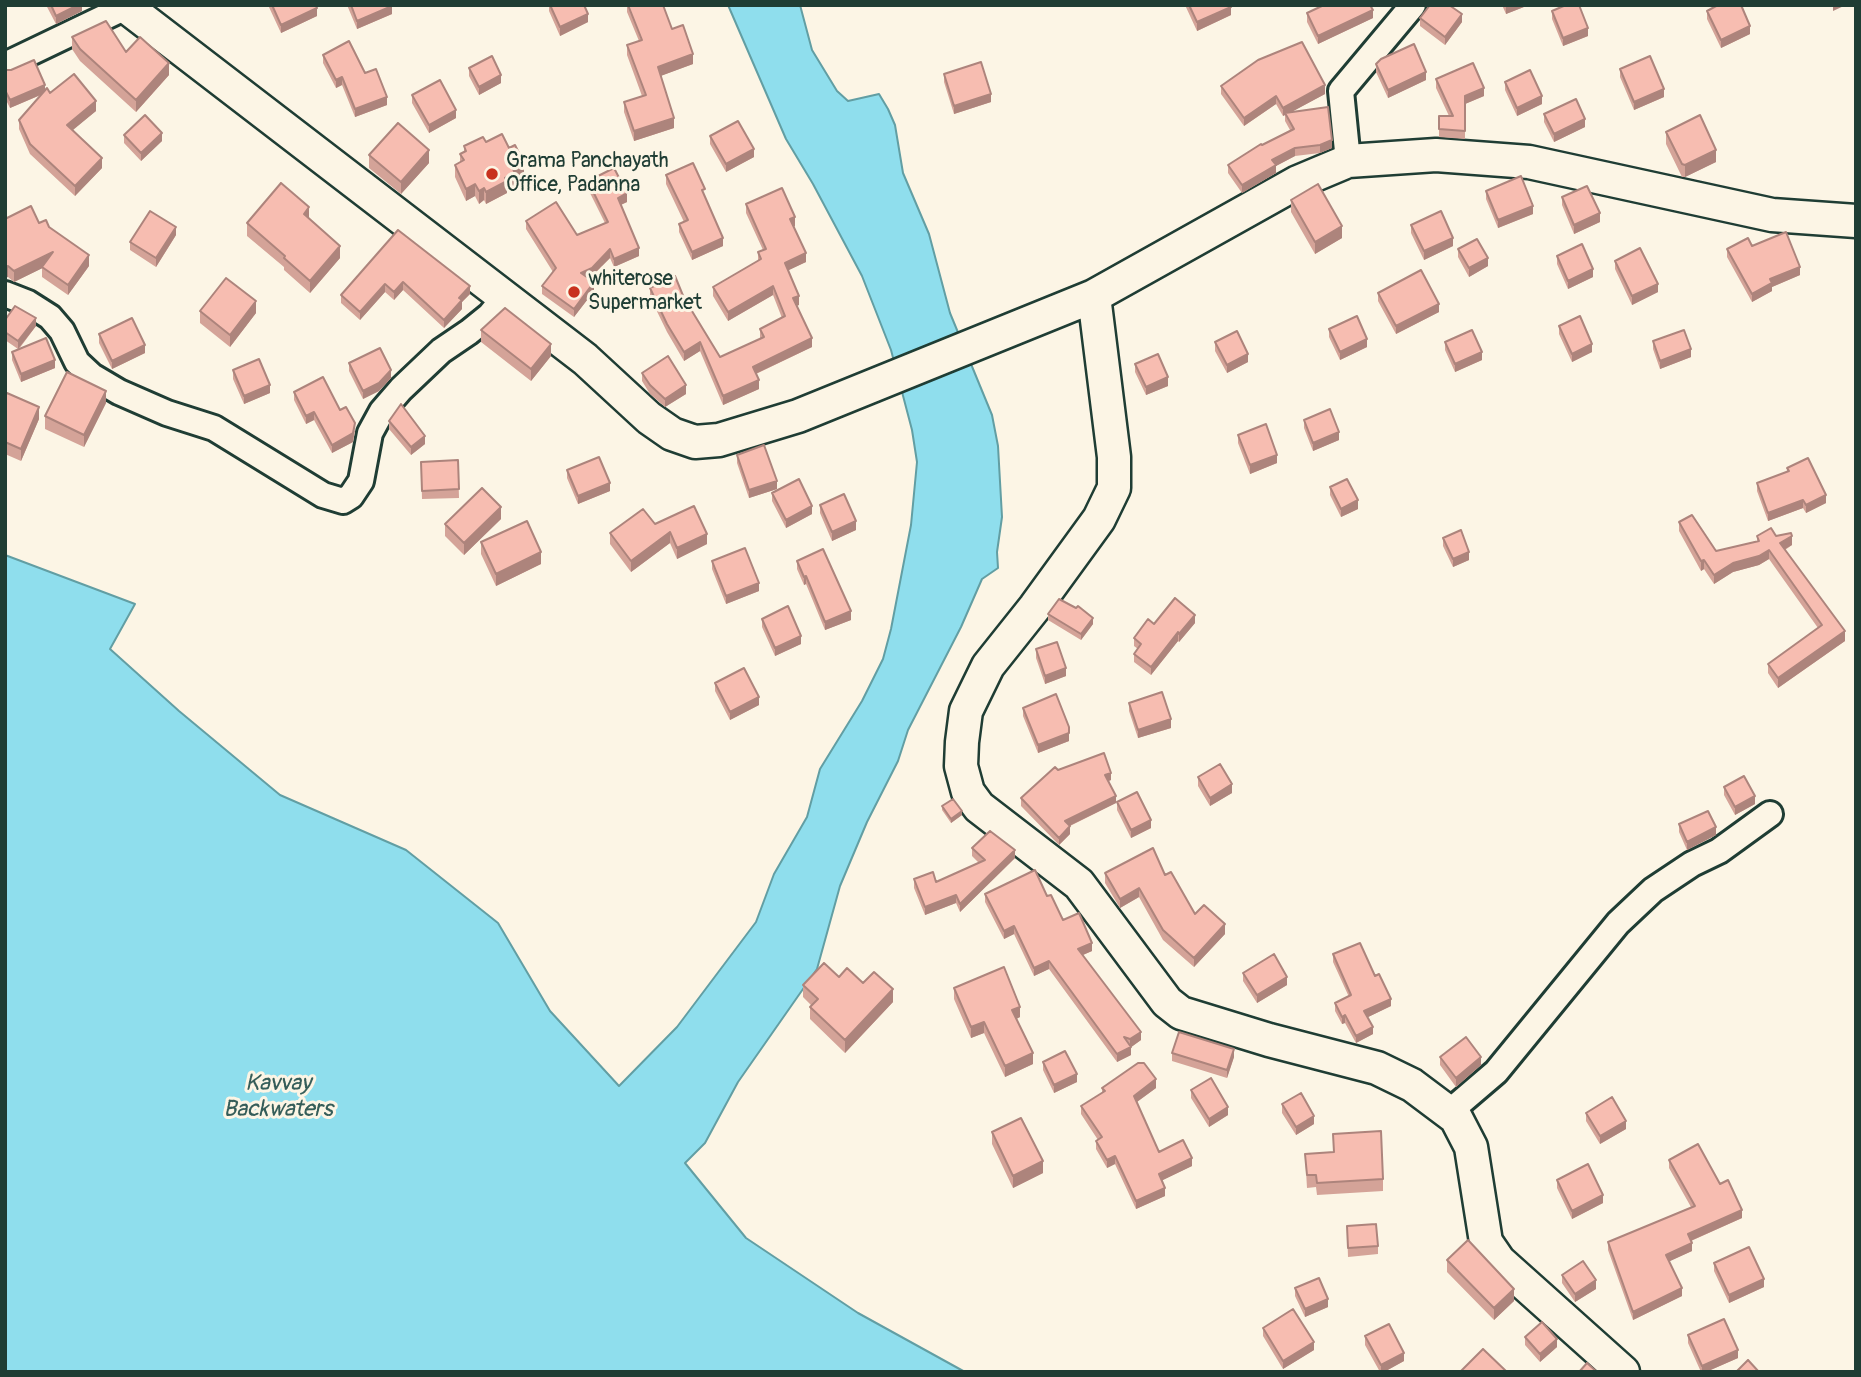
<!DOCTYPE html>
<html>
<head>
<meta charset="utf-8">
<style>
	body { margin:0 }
	#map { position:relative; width:1861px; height:1377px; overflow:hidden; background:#fcf5e5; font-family:Pangolin,sans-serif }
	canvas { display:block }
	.frame { position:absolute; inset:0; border:7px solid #1f3d34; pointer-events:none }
</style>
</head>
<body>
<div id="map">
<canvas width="1861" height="1377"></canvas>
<div class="frame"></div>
</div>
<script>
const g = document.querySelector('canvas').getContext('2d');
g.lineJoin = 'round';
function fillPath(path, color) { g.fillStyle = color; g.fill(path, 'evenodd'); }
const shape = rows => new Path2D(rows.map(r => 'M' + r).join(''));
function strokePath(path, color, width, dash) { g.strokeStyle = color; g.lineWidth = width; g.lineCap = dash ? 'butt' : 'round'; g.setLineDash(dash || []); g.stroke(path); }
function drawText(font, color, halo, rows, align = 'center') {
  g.font = font + ' Pangolin,sans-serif'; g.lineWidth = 6; g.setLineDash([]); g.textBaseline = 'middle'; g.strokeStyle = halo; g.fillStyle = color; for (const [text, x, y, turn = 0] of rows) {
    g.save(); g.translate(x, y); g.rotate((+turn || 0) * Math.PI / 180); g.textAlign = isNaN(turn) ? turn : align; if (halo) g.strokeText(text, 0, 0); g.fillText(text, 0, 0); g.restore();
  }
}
const water = shape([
	[728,5,800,5,812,50,837,91,848,101,879,94,888,109,895,125,903,173,929,234,950,313,992,415,998,446,1002,517,997,552,998,568,982,579,961,627,908,730,898,761,867,822,840,886,817,969,738,1082,705,1143,685,1163,746,1238,858,1313,965,1372,5,1372,5,555,135,604,110,649,179,711,280,795,406,850,498,923,550,1011,619,1086,677,1027,756,922,774,874,807,817,820,769,862,701,883,659,891,629,911,525,917,462,912,430,891,350,862,276,813,184,786,139,728,5]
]);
fillPath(water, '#8fdeed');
strokePath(water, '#629ea3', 2);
const minor = shape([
	[5,65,126,7],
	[1348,161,1341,91,1413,5],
	[5,294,28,303,50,317,62,331,77,362,92,376,119,392,167,413,214,428,323,495,343,501,351,496,361,481,370,433,382,411,401,389,441,351,469,332,490,315,504,298],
	[1448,1113,1496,1072,1618,923,1653,890,1692,864,1719,851,1770,814]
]);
const major = shape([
	[124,5,585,359,649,418,672,434,695,442,719,440,798,416,1094,296,1298,182,1348,161,1436,155,1529,162,1772,215,1856,221],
	[1094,296,1114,457,1114,488,1099,519,1035,607,988,666,966,711,962,742,961,766,968,792,979,807,1079,884,1167,1002,1181,1013,1269,1040,1377,1068,1412,1085,1456,1118,1471,1147,1486,1242,1499,1261,1623,1372]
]);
strokePath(minor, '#1f3d34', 30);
strokePath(major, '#1f3d34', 37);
strokePath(minor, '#fcf5e5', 24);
strokePath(major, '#fcf5e5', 32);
fillPath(shape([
	[46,5,82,5,82,11,56,24],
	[268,5,316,5,317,16,281,33],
	[347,5,392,5,392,14,357,29],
	[549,5,584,5,588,22,560,36,549,11],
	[627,5,663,5,672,29,693,64,660,76,674,128,634,141,624,112,624,102,642,96,627,55,627,45,639,41,627,12],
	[1185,5,1230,5,1231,15,1197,31],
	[1502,5,1529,5,1506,14],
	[1552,11,1588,36,1563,46,1552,19],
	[1707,11,1750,34,1721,48,1707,19],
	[1307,13,1373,18,1318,44,1307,22],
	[1420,18,1462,22,1445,45,1420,26],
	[72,37,126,52,169,75,136,112,80,61,72,49],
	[323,55,387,105,355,117,342,85,336,88,323,63],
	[1376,64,1426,80,1388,98,1376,72],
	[469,68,501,83,479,95,469,76],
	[1620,69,1664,97,1634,110,1620,77],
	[5,70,50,93,96,111,72,130,102,168,75,196,30,154,19,129,19,120,43,94,10,108,5,98],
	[944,74,991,102,954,114,944,82],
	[1436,79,1484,96,1465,104,1465,139,1439,137,1439,116,1449,116,1436,88],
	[1505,82,1542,104,1517,116,1505,90],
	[1221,86,1325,94,1291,112,1332,148,1320,153,1295,156,1276,166,1276,173,1242,193,1228,173,1228,165,1262,145,1290,130,1285,121,1285,115,1283,116,1276,104,1244,126,1221,94],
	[412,95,456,118,429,133,412,103],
	[1544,114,1585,127,1554,142,1544,122],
	[1666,132,1716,162,1685,177,1682,177,1666,144],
	[124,135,162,141,141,161,124,143],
	[710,136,754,157,726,172,710,144],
	[486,142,524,176,515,180,515,185,507,189,507,193,486,204,484,200,479,204,475,196,466,201,455,177,455,165,460,162,460,154,464,152,464,146],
	[369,155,429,163,401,194,369,168],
	[666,175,705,197,723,246,692,260,679,232,679,224,684,222,666,184],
	[588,181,627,202,621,205,639,256,614,267,610,258,592,276,588,278,594,291,574,317,542,294,542,286,553,272,526,229,526,221,577,235,605,223,588,189],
	[1486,191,1533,214,1498,228,1486,199],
	[1562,197,1600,222,1574,234,1562,205],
	[1291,200,1342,238,1315,254,1291,212],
	[746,204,795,226,794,227,806,262,788,270,799,305,796,306,812,347,756,374,759,389,723,405,700,351,684,361,667,332,650,297,650,288,684,298,720,357,760,339,760,329,782,318,773,295,728,321,713,296,713,287,758,261,758,252,763,250,746,213],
	[5,219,39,223,49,227,89,266,68,295,42,277,42,268,14,282,8,277],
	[309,219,340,258,310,293,284,270,284,267,247,236,247,223],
	[1411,225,1453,246,1424,260,1411,233],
	[398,230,470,294,462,302,462,309,444,328,403,290,394,300,385,292,360,320,341,303,341,295],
	[176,235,156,267,130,250,130,242],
	[1752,246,1800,275,1772,287,1772,291,1752,302,1727,257,1727,249],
	[1458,249,1488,266,1469,277,1458,257],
	[1557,256,1593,277,1568,289,1557,264],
	[1615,261,1658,292,1632,305,1615,269],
	[1378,293,1439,312,1396,334,1378,301],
	[200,311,256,313,230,347,200,323],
	[5,320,36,326,19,349,55,368,21,382,12,360,12,352,18,349,5,340],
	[1559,326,1592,352,1572,362,1559,334],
	[1329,329,1367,347,1340,360,1329,337],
	[481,330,551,356,531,381,481,342],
	[99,334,145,353,112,369,99,343],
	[1653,341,1691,357,1660,369,1653,349],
	[1215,342,1248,362,1227,373,1215,351],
	[1445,342,1482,360,1455,372,1445,350],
	[349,363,391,378,379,391,363,399,349,371],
	[1135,364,1168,386,1146,395,1135,372],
	[233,370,270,393,244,404,233,379],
	[642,373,686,394,665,407,650,394,642,381],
	[294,392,355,431,353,442,332,453,314,420,306,424,294,400],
	[5,396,39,419,21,461,5,454],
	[106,403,84,447,45,429,45,416],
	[1304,420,1339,440,1313,451,1304,428],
	[389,421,425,444,411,455,389,429],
	[1238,435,1277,463,1250,474,1238,443],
	[737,455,777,489,749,498,737,463],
	[458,460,459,498,422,499,421,462],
	[1787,468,1826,503,1806,513,1803,508,1768,521,1757,491,1757,483,1787,472],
	[567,470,610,491,578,504,567,478],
	[1330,487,1358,509,1341,517,1330,495],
	[772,493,812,514,786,528,772,501],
	[820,505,856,530,832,541,820,513],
	[501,519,464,555,445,536,445,524],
	[1679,522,1716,551,1757,541,1757,536,1776,536,1792,545,1785,550,1845,641,1778,688,1768,673,1768,664,1818,628,1769,559,1759,565,1733,572,1714,584,1704,569,1701,571,1679,531],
	[655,524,707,544,677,559,670,543,631,572,610,544,610,533],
	[1443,538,1469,560,1453,567,1443,546],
	[481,542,541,564,496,586,481,554],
	[712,561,759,591,726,604,712,569],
	[797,561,851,620,825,630,806,584,804,585,797,569],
	[1048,614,1093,624,1081,640,1048,620],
	[762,619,801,644,775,656,762,627],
	[1195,623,1179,642,1178,641,1151,675,1134,662,1134,654,1138,649,1134,646,1134,638,1154,624],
	[1036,649,1066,676,1045,684,1036,658],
	[715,683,759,705,730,720,715,691],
	[1129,703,1171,728,1138,738,1129,711],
	[1023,708,1069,741,1038,753,1023,716],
	[1058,770,1111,780,1109,781,1116,803,1070,826,1070,834,1059,845,1021,806,1021,798],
	[1198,777,1232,793,1210,806,1198,786],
	[1724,787,1755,804,1735,815,1724,795],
	[1117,802,1151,828,1131,838,1117,810],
	[942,806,962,815,951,823,942,810],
	[1679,824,1716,835,1687,850,1679,832],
	[972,848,1015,858,960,912,956,903,925,915,914,888,914,879,936,882,979,863,972,856],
	[1105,873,1165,875,1195,914,1225,934,1194,967,1163,940,1139,897,1120,908,1105,883],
	[985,894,1047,896,1063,920,1092,951,1083,955,1141,1040,1131,1047,1131,1055,1117,1062,1049,969,1034,976,1014,934,1004,939,985,902],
	[1333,954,1375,976,1391,1006,1368,1017,1373,1034,1356,1043,1345,1023,1342,1024,1335,1011,1335,1003,1349,997,1333,962],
	[1243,973,1287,985,1257,1003,1243,981],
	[839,977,863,983,893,1002,845,1053,810,1019,810,1007,812,1006,803,997,803,985],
	[954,988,1020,1017,1016,1019,1033,1064,1005,1077,984,1033,971,1038,954,999],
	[1172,1053,1234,1057,1227,1078,1172,1061],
	[1440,1057,1481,1065,1456,1087,1440,1065],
	[1043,1062,1077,1082,1054,1093,1043,1070],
	[1102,1088,1156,1088,1137,1102,1159,1152,1192,1166,1162,1180,1165,1196,1136,1209,1115,1164,1107,1168,1096,1149,1096,1141,1098,1140,1081,1114,1081,1106,1102,1093],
	[1191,1090,1228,1115,1209,1127,1191,1098],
	[1282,1104,1314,1124,1296,1135,1282,1113],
	[1586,1113,1626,1129,1600,1144,1586,1121],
	[992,1132,1043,1173,1013,1188,992,1144],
	[1333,1134,1383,1179,1383,1191,1317,1195,1316,1187,1307,1188,1305,1154,1334,1152],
	[1669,1160,1720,1184,1742,1218,1691,1241,1692,1251,1669,1261,1682,1296,1633,1320,1608,1250,1608,1242,1691,1207,1669,1168],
	[1557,1180,1603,1203,1572,1219,1557,1188],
	[1347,1226,1378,1246,1378,1254,1348,1257],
	[1447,1260,1514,1301,1494,1320,1447,1272],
	[1714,1263,1764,1287,1729,1303,1714,1271],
	[1562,1275,1596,1289,1575,1302,1562,1283],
	[1295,1288,1328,1307,1305,1317,1295,1296],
	[1263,1328,1314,1350,1283,1369,1263,1336],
	[1688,1335,1738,1358,1706,1372,1701,1372,1688,1343],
	[1365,1336,1404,1361,1384,1372,1380,1372,1365,1345],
	[1525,1337,1557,1347,1540,1362,1525,1345]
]), '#d4a398');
fillPath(shape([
	[78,5,82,5,82,11,56,24,56,16],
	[1508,5,1529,5,1506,14,1506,6],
	[1833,5,1846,5,1833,11],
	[392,6,392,14,357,29,357,21],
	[1231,7,1231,15,1197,31,1197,22],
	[317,8,317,16,281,33,281,25],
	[1373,10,1373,18,1318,44,1318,36],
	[588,14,588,22,560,36,560,27],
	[1462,14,1462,22,1445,45,1445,37],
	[1750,26,1750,34,1721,48,1721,40],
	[1588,28,1588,36,1563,46,1563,38],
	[693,54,693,64,658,77,658,67],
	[169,63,169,75,136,112,136,100],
	[1426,72,1426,80,1388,98,1388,90],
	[501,75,501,83,479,95,479,87],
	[342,77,342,85,336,88,336,80],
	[45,85,45,93,10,108,10,100],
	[1325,85,1325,94,1286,115,1285,113,1285,115,1283,116,1283,108],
	[1484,88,1484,96,1465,104,1465,96],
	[1664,89,1664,97,1634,110,1634,102],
	[991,94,991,102,954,114,954,106],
	[1276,96,1276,104,1244,126,1244,118],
	[1542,96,1542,104,1517,116,1517,108],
	[387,97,387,105,355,117,355,109],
	[96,101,96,111,67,135,67,125],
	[456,110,456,118,429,133,429,125],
	[674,118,674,128,634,141,634,131],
	[1585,119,1585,127,1554,142,1554,134],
	[162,133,162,141,141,161,141,153],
	[1332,140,1332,148,1320,153,1320,145],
	[1295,148,1295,156,1276,166,1276,173,1242,193,1242,185,1272,160],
	[754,149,754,157,726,172,726,164],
	[429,150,429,163,401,194,401,182],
	[1716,150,1716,162,1685,177,1685,165],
	[102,158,102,168,75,196,75,186],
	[524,163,524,176,515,180,515,185,507,189,507,193,486,204,486,192,505,178,513,169],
	[475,184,475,196,466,201,466,189],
	[484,188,484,200,479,204,479,191],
	[627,193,627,202,618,206,618,198],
	[1533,206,1533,214,1498,228,1498,220],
	[309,207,309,220,304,214],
	[1600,213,1600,222,1574,234,1574,225],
	[795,217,795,226,790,228,790,219],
	[1342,226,1342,238,1315,254,1315,242],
	[176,227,176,235,156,267,156,258],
	[723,238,723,246,692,260,692,252],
	[1453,238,1453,246,1424,260,1424,251],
	[340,246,340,258,310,293,310,281],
	[639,248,639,256,614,267,614,259],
	[610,249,610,258,592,276,581,281,581,273],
	[53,252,53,263,14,282,14,271],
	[806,253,806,262,785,272,785,263],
	[89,255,89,266,68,295,68,285],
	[1488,258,1488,266,1469,277,1469,268],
	[8,266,8,277,5,278,5,267],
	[1800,267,1800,275,1772,287,1772,291,1752,302,1752,294,1770,279],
	[1593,269,1593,277,1568,289,1568,281],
	[403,282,403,290,394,300,394,292],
	[594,282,594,291,574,317,574,309],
	[385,284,385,292,360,320,360,312],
	[1658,284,1658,292,1632,305,1632,296],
	[470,286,470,294,462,302,462,309,444,328,444,320,459,298],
	[773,286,773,295,728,321,728,312],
	[799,296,799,305,793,307,793,298],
	[256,301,256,313,230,347,230,335],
	[1439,304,1439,312,1396,334,1396,326],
	[36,318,36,326,18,349,18,341],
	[812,338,812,347,753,375,753,367],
	[1367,339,1367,347,1340,360,1340,352],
	[700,342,700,351,684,361,684,352],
	[551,344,551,356,531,381,531,369],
	[1592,344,1592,352,1572,362,1572,354],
	[145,345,145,353,112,369,112,361],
	[1691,349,1691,357,1660,369,1660,361],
	[1482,352,1482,360,1455,372,1455,364],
	[1248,354,1248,362,1227,373,1227,365],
	[55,360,55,368,21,382,21,374],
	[391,370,391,378,379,391,363,399,363,391],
	[1168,377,1168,386,1146,395,1146,387],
	[759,380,759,389,723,405,723,396],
	[270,385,270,393,244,404,244,396],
	[686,385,686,394,665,407,665,399],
	[106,391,106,403,84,447,84,435],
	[39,407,39,419,21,461,21,449],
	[314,412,314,420,306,424,306,416],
	[355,423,353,442,332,453,332,445],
	[1339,432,1339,440,1313,451,1313,443],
	[425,436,425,444,411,455,411,447],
	[1277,455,1277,463,1250,474,1250,465],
	[777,481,777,489,749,498,749,490],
	[610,483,610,491,578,504,578,496],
	[1826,495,1826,503,1806,513,1806,505],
	[1358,500,1358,509,1341,517,1341,509],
	[1803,500,1803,508,1768,521,1768,513],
	[812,506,812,514,786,528,786,520],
	[501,507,501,519,464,555,464,543],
	[856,521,856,530,832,541,832,532],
	[670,532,670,543,631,572,631,561],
	[707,534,707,544,677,559,677,548],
	[1792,536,1792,545,1780,552,1780,543],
	[1769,550,1769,559,1759,565,1733,572,1714,584,1714,575,1733,563],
	[541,552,541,564,496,586,496,574],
	[1469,552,1469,560,1453,567,1453,559],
	[1704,560,1704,569,1701,571,1701,561],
	[806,576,806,584,804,585,804,577],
	[759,583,759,591,726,604,726,596],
	[851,611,851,620,825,630,825,622],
	[1195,615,1195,623,1179,642,1179,634],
	[1093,618,1093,624,1081,640,1081,634],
	[1845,631,1845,641,1778,688,1778,678],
	[1178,632,1178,641,1151,675,1151,667],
	[801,636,801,644,775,656,775,648],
	[1066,668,1066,676,1045,684,1045,676],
	[759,697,759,705,730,720,730,712],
	[1171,719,1171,728,1138,738,1138,730],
	[1069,733,1069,741,1038,753,1038,745],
	[1111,773,1111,780,1105,782,1105,775],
	[1232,784,1232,793,1210,806,1210,798],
	[1116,796,1116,803,1065,828,1065,821],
	[1755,796,1755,804,1735,815,1735,807],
	[962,811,962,815,951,823,951,819],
	[1151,820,1151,828,1131,838,1131,830],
	[1070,826,1070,834,1059,845,1059,838],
	[1716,827,1716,835,1687,850,1687,842],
	[1015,850,1015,858,960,912,960,904],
	[1139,888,1139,897,1120,908,1120,899],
	[956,895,956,903,925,915,925,907],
	[1225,924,1225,934,1194,967,1194,958],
	[1014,926,1014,934,1004,939,1004,931],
	[1092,943,1092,951,1078,957,1078,949],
	[1049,961,1049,969,1034,976,1034,968],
	[1287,977,1287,985,1257,1003,1257,995],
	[893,989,893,1002,845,1053,845,1040],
	[1391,999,1391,1006,1364,1019,1364,1011],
	[1020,1007,1020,1017,1012,1021,1012,1010],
	[1345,1015,1345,1023,1342,1024,1342,1017],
	[984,1022,984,1033,971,1038,971,1027],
	[1373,1027,1373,1034,1356,1043,1356,1036],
	[1141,1032,1141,1040,1130,1048,1130,1039],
	[1131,1047,1131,1055,1117,1062,1117,1054],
	[1234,1049,1234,1057,1227,1078,1227,1070],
	[1033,1053,1033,1064,1005,1077,1005,1066],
	[1481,1057,1481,1065,1456,1087,1456,1078],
	[1077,1074,1077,1082,1054,1093,1054,1085],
	[1156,1079,1156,1088,1134,1104,1134,1096],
	[1228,1107,1228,1115,1209,1127,1209,1119],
	[1314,1116,1314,1124,1296,1135,1296,1127],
	[1626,1121,1626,1129,1600,1144,1600,1136],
	[1115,1156,1115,1164,1107,1168,1107,1160],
	[1192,1158,1192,1166,1159,1182,1159,1174],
	[1043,1161,1043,1173,1013,1188,1013,1176],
	[1165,1188,1165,1196,1136,1209,1136,1201],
	[1603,1195,1603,1203,1572,1219,1572,1211],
	[1742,1210,1742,1218,1688,1242,1688,1234],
	[1692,1243,1692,1251,1666,1263,1666,1255],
	[1764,1279,1764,1287,1729,1303,1729,1295],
	[1596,1280,1596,1289,1575,1302,1575,1294],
	[1682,1288,1682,1296,1633,1320,1633,1312],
	[1514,1289,1514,1301,1494,1320,1494,1308],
	[1328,1299,1328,1307,1305,1317,1305,1309],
	[1557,1339,1557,1347,1540,1362,1540,1354],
	[1314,1342,1314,1350,1283,1369,1283,1361],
	[1738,1350,1738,1358,1706,1372,1702,1372,1702,1366],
	[1404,1353,1404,1361,1384,1372,1381,1372,1381,1365]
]), '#ad847c');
const building = shape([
	[51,5,78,5,56,16,51,5],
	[272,5,316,5,317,8,281,25,272,5],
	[351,5,392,5,392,6,357,21,351,5],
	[550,5,584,5,588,14,560,27,550,5],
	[628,5,663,5,672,29,683,25,693,54,658,67,674,118,634,131,624,102,646,95,627,45,642,40,628,5],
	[1189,5,1230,5,1231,7,1197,22,1189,5],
	[1324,5,1370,5,1373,10,1318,36,1307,13,1324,5],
	[1430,5,1449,5,1462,14,1445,37,1420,18,1430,5],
	[1566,5,1579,5,1588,28,1563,38,1552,11,1566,5],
	[1718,5,1741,5,1750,26,1721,40,1707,11,1718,5],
	[106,21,126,52,140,37,169,63,136,100,80,49,72,37,106,21],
	[349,41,365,73,376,69,387,97,355,109,342,77,336,80,323,55,349,41],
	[1302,42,1325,85,1283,108,1276,96,1244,118,1221,86,1258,60,1302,42],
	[1414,44,1426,72,1388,90,1376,64,1381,59,1414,44],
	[492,56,501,75,479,87,469,68,492,56],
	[1650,56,1664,89,1634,102,1620,69,1650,56],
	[34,60,45,85,10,100,5,90,5,70,11,70,34,60],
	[981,62,991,94,954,106,944,74,981,62],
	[1473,63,1484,88,1465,96,1465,131,1439,129,1439,116,1453,116,1436,79,1473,63],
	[1530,70,1542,96,1517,108,1505,82,1530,70],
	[74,74,96,101,67,125,102,158,75,186,30,144,19,120,47,88,50,93,74,74],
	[440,80,456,110,429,125,412,95,440,80],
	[1576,99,1585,119,1554,134,1544,114,1576,99],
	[1328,107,1332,140,1320,145,1295,148,1272,160,1276,165,1242,185,1228,165,1261,144,1262,145,1294,129,1285,113,1328,107],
	[145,115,162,133,141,153,124,135,145,115],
	[1700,115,1716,150,1685,165,1682,164,1666,132,1700,115],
	[738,121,754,149,726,164,710,136,738,121],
	[398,123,429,150,401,182,369,155,398,123],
	[502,134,509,148,515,145,524,163,513,169,515,173,505,178,507,181,486,192,484,188,479,191,475,184,466,189,455,165,464,160,460,154,466,151,464,146,483,137,486,142,502,134],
	[693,163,705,189,702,190,723,238,692,252,679,224,688,220,666,175,693,163],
	[614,168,627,193,618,198,639,248,614,259,610,249,592,268,581,273,594,282,574,309,542,286,556,268,526,221,556,202,577,235,608,222,588,181,614,168],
	[1521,176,1533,206,1498,220,1486,191,1521,176],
	[281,183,309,207,304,214,340,246,310,281,284,258,285,256,247,223,281,183],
	[1318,184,1342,226,1315,242,1291,200,1318,184],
	[1587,186,1600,213,1574,225,1562,197,1587,186],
	[782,188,795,217,790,219,806,253,785,263,799,296,793,298,812,338,753,367,759,380,723,396,700,342,684,352,667,324,650,288,675,276,684,298,720,357,764,337,760,329,785,316,773,286,728,312,713,287,761,259,758,252,766,249,746,204,782,188],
	[31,206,39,223,46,220,49,227,89,255,68,285,42,267,53,252,14,271,8,266,5,267,5,219,31,206],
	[150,211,176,227,156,258,130,242,150,211],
	[1441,211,1453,238,1424,251,1411,225,1441,211],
	[398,230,470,286,459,298,462,300,444,320,403,282,394,292,385,284,360,312,341,295,398,230],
	[1786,232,1800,267,1770,279,1772,283,1752,294,1727,249,1748,238,1752,246,1786,232],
	[1477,239,1488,258,1469,268,1458,249,1477,239],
	[1582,244,1593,269,1568,281,1557,256,1582,244],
	[1640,248,1658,284,1632,296,1615,261,1640,248],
	[1421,270,1439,304,1396,326,1378,293,1421,270],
	[226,278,256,301,230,335,200,311,226,278],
	[15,306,36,318,18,341,5,332,5,320,15,306],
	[505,308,551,344,531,369,481,330,505,308],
	[1357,316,1367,339,1340,352,1329,329,1357,316],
	[1580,316,1592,344,1572,354,1559,326,1580,316],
	[132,318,145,345,112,361,99,334,132,318],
	[1472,330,1482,352,1455,364,1445,342,1472,330],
	[1684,330,1691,349,1660,361,1653,341,1684,330],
	[1237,331,1248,354,1227,365,1215,342,1237,331],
	[46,338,55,360,21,374,12,352,46,338],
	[380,348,391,370,379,383,363,391,349,363,380,348],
	[1158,354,1168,377,1146,387,1135,364,1158,354],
	[668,356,686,385,665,399,650,385,642,373,668,356],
	[259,359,270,385,244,396,233,370,259,359],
	[67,372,106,391,84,435,45,416,67,372],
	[323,377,340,410,346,407,355,423,353,433,332,445,314,412,306,416,294,392,323,377],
	[7,393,39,407,21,449,5,442,5,396,7,393],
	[401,404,425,436,411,447,389,421,401,404],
	[1330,409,1339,432,1313,443,1304,420,1330,409],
	[1266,424,1277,455,1250,465,1238,435,1266,424],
	[764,445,777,481,749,490,737,455,764,445],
	[599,457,610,483,578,496,567,470,599,457],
	[1808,458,1826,495,1806,505,1803,500,1768,513,1757,483,1789,471,1787,468,1808,458],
	[458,460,459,489,422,491,421,462,458,460],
	[799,479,812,506,786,520,772,493,799,479],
	[1347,479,1358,500,1341,509,1330,487,1347,479],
	[482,488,501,507,464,543,445,524,482,488],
	[844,494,856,521,832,532,820,505,844,494],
	[694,506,707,534,677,548,670,532,631,561,610,533,643,509,655,524,694,506],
	[1692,515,1716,551,1759,541,1757,536,1771,528,1776,536,1791,533,1792,536,1780,543,1845,631,1778,678,1768,664,1822,625,1769,550,1759,556,1733,563,1714,575,1704,560,1701,561,1679,522,1692,515],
	[527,521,541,552,496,574,481,542,527,521],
	[1461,530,1469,552,1453,559,1443,538,1461,530],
	[745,548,759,583,726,596,712,561,745,548],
	[823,549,851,611,825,622,806,576,804,577,797,561,823,549],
	[1175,598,1195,615,1179,634,1178,632,1151,667,1134,654,1141,644,1134,638,1148,619,1154,624,1175,598],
	[1059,599,1076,608,1078,606,1093,618,1081,634,1048,614,1059,599],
	[788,606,801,636,775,648,762,619,788,606],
	[1057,642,1066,668,1045,676,1036,649,1057,642],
	[744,668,759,697,730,712,715,683,744,668],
	[1162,692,1171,719,1138,730,1129,703,1162,692],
	[1056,694,1069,727,1069,733,1038,745,1023,708,1056,694],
	[1104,753,1111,773,1105,775,1116,796,1065,821,1070,826,1059,838,1021,798,1055,767,1058,770,1104,753],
	[1220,764,1232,784,1210,798,1198,777,1220,764],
	[1744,776,1755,796,1735,807,1724,787,1744,776],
	[1137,792,1151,820,1131,830,1117,802,1137,792],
	[953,799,962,811,951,819,942,806,953,799],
	[1708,811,1716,827,1687,842,1679,824,1708,811],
	[990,831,1015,850,960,904,956,895,925,907,914,879,933,872,936,882,985,860,972,848,990,831],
	[1153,848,1165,875,1171,872,1195,914,1204,905,1225,924,1194,958,1163,930,1139,888,1120,899,1105,873,1153,848],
	[1035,870,1047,896,1051,895,1063,920,1079,913,1092,943,1078,949,1141,1032,1130,1039,1124,1037,1131,1047,1117,1054,1049,961,1034,968,1014,926,1004,931,985,894,1035,870],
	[1360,943,1375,976,1379,974,1391,999,1364,1011,1373,1027,1356,1036,1345,1015,1342,1017,1335,1003,1351,995,1333,954,1360,943],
	[1274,954,1287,977,1257,995,1243,973,1274,954],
	[824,963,839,977,847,968,863,983,874,972,893,989,845,1040,810,1007,818,999,803,985,824,963],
	[1004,967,1020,1007,1012,1010,1033,1053,1005,1066,984,1022,971,1027,954,988,1004,967],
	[1179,1032,1234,1049,1227,1070,1172,1053,1179,1032],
	[1466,1037,1481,1057,1456,1078,1440,1057,1466,1037],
	[1065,1051,1077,1074,1054,1085,1043,1062,1065,1051],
	[1138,1063,1144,1063,1156,1079,1134,1096,1159,1152,1183,1140,1192,1158,1159,1174,1165,1188,1136,1201,1115,1156,1107,1160,1096,1141,1102,1137,1081,1106,1105,1091,1102,1088,1138,1063],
	[1211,1078,1228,1107,1209,1119,1191,1090,1211,1078],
	[1301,1093,1314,1116,1296,1127,1282,1104,1301,1093],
	[1612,1097,1626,1121,1600,1136,1586,1113,1612,1097],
	[1021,1118,1043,1161,1013,1176,992,1132,1021,1118],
	[1381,1131,1383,1179,1317,1183,1316,1175,1307,1175,1305,1154,1334,1152,1333,1134,1381,1131],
	[1698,1144,1720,1184,1728,1180,1742,1210,1688,1234,1692,1243,1666,1255,1682,1288,1633,1312,1608,1242,1695,1206,1669,1160,1698,1144],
	[1588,1164,1603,1195,1572,1211,1557,1180,1588,1164],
	[1376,1224,1378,1246,1348,1248,1347,1226,1376,1224],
	[1468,1240,1514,1289,1494,1308,1447,1260,1468,1240],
	[1749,1247,1764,1279,1729,1295,1714,1263,1749,1247],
	[1583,1261,1596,1280,1575,1294,1562,1275,1583,1261],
	[1319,1278,1328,1299,1305,1309,1295,1288,1319,1278],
	[1293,1309,1314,1342,1283,1361,1263,1328,1293,1309],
	[1724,1319,1738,1350,1702,1366,1688,1335,1724,1319],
	[1542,1322,1557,1339,1540,1354,1525,1337,1542,1322],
	[1389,1324,1404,1353,1381,1365,1365,1336,1389,1324],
	[1483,1349,1507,1372,1460,1372,1483,1349],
	[1748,1360,1759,1372,1736,1372,1748,1360],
	[1587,1363,1597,1372,1579,1372,1587,1363]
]);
fillPath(building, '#f7bdb1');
strokePath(building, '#ad847c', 2);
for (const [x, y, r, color] of [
	[492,174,7,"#c8321e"],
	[574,292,7,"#c8321e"]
]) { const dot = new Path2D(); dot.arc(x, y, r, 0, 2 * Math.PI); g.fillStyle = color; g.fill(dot); strokePath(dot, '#fcf5e5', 2.5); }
drawText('21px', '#1f3d34', '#fcf5e5', [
	["Grama Panchayath",506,162],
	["Office, Padanna",506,186],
	["whiterose",588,280],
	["Supermarket",588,304]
], 'left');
drawText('italic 23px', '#355d59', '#fcf5e5', [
	["Kavvay",278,1084],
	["Backwaters",278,1110]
]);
</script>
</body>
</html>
